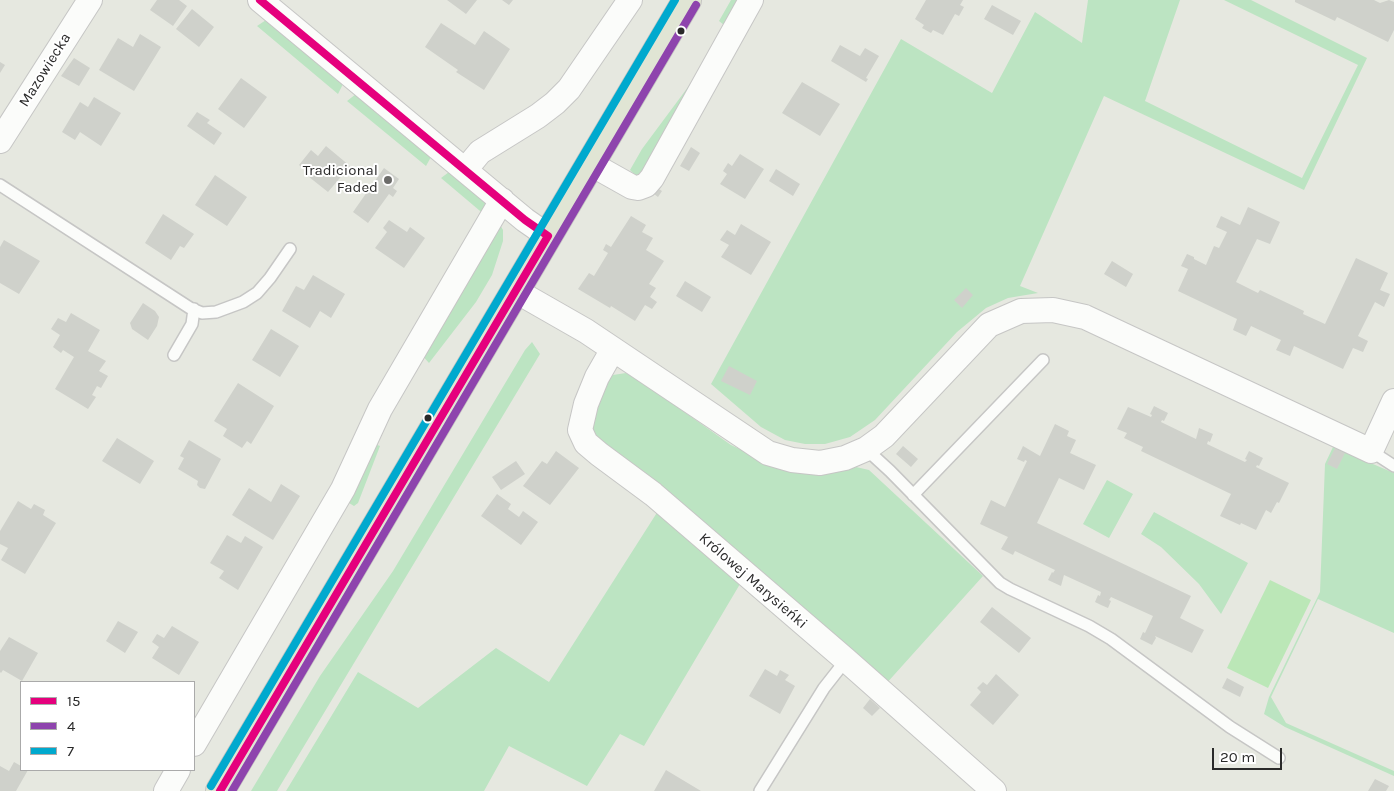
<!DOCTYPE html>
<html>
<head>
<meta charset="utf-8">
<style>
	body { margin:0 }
	#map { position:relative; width:1394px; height:791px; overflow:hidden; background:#e6e8e0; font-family:Karla,sans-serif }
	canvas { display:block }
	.legend { position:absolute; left:20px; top:681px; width:175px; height:90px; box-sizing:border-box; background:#fff; border:1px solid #aaa; margin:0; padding:6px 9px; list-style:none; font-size:15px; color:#2a2a2a }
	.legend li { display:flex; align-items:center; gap:10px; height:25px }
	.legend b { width:25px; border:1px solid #aaa }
	.scale { position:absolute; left:1212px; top:748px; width:70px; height:22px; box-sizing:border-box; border:2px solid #2a2a2a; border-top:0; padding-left:6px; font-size:15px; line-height:18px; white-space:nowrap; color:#2a2a2a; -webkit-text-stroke:4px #fff; paint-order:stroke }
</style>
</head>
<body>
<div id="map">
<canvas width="1394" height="791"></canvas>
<ul class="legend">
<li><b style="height:6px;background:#e5007d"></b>15</li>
<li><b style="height:6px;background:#8e44ad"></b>4</li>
<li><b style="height:6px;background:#00a9ce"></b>7</li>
</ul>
<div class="scale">20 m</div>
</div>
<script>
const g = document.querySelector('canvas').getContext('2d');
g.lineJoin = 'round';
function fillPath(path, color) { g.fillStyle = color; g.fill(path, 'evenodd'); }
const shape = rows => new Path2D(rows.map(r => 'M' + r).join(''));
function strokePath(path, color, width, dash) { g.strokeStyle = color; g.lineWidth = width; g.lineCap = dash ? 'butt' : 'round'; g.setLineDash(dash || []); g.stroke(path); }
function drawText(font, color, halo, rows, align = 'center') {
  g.font = font + ' Karla,sans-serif'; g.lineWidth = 4; g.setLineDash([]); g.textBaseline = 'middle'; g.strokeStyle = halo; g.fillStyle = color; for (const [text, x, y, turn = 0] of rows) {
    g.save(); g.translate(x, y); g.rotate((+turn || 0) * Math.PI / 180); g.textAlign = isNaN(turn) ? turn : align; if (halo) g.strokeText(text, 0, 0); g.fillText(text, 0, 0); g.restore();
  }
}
fillPath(shape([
	[731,0,743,0,644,174,637,177,630,170,642,149,691,83,724,25,719,21],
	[1088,0,1180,0,1145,101,1302,178,1358,65,1224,0,1251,0,1367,58,1304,190,1104,96,1020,286,1038,293,1008,298,986,308,957,332,875,420,850,437,825,444,805,444,785,440,761,427,711,384,901,39,992,93,1035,12,1082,43],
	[266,20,343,84,338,94,257,26],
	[356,94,431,157,426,166,347,101],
	[449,172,488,204,486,216,441,178],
	[499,223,503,230,503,241,492,275,476,302,429,363,419,352],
	[532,342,540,354,277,791,251,791,320,676,393,571,525,350],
	[626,373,649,387,731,445,782,469,816,475,856,467,869,470,983,576,885,685,594,441,592,428,605,385,613,375],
	[370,442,380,446,358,503,354,506,344,500],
	[1333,447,1394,473,1394,633,1318,599,1271,697,1286,723,1394,771,1394,776,1285,727,1264,714,1269,697,1320,592,1325,464],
	[1107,480,1133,494,1109,538,1083,524],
	[658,511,740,584,644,746,620,734,587,786,509,746,484,791,286,791,358,672,418,708,496,648,549,682],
	[1154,512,1248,563,1221,614,1199,584,1161,547,1141,534]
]), '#bce4c2');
fillPath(shape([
	[1270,580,1311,600,1268,688,1227,668]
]), '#bbe7b7');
fillPath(shape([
	[157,0,179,0,187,6,173,26,150,10],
	[447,0,477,0,466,14],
	[502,0,513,0,509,5],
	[926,0,963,0,960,5,964,7,959,16,955,14,943,35,933,30,931,33,922,28,924,25,915,19],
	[1295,0,1374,0,1380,3,1389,0,1394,2,1394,30,1388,42,1337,17,1335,21,1295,2],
	[992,5,1021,21,1013,35,984,19],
	[192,9,214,27,199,47,176,29],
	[441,23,475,45,484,31,510,49,484,90,456,72,458,70,425,47],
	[140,34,161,47,134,91,99,70,118,38,133,47],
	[840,45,860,56,865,48,879,56,866,78,868,79,866,82,831,61],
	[74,58,90,68,79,86,61,76],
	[0,62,5,65,0,73],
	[241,78,267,97,244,128,218,109],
	[802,82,840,104,820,136,782,113],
	[94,97,121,113,101,146,80,132,75,140,62,132,80,102,88,107],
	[197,112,210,120,207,123,222,133,214,145,187,126],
	[326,146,350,166,328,192,304,173,306,171,299,165,311,150,318,156],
	[691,147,700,153,689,171,680,166],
	[740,154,764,169,745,199,720,184,727,174,723,171,728,163,732,166],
	[384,168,399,179,393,188,397,191,393,197,389,194,368,223,353,212],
	[776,169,800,184,793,196,769,181],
	[215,175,247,197,227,226,195,205],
	[657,188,662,191,658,197,654,194],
	[1248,207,1280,222,1270,244,1257,239,1236,282,1258,293,1260,290,1304,311,1303,314,1325,324,1356,258,1388,273,1380,290,1390,294,1384,307,1375,302,1358,336,1368,341,1363,352,1353,348,1343,369,1294,346,1290,356,1276,350,1281,340,1251,326,1246,336,1233,330,1237,319,1178,291,1188,269,1181,266,1187,254,1194,257,1194,259,1206,265,1214,246,1219,248,1227,232,1216,227,1221,216,1240,225],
	[163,214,194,234,184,248,180,246,171,260,145,243],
	[631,216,646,225,642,232,653,238,646,250,664,261,649,284,656,288,650,297,657,302,652,309,645,305,635,321,611,306,610,308,578,289,589,273,594,276,608,253,603,250,606,244,611,247],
	[389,220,407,232,410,227,425,238,404,268,375,248,387,232,383,228],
	[741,224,771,242,751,275,721,257,729,245,720,240,727,230,735,235],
	[4,240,40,261,19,294,0,283,0,247],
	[1112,261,1133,274,1126,287,1104,274],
	[313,275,345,294,331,318,320,311,310,328,282,311,296,286,304,290],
	[685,281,711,297,702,312,676,296],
	[966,288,973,295,962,308,954,300],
	[143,303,155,311,159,317,157,326,148,340,132,329,130,323],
	[71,313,100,330,88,351,106,361,99,371,108,376,101,388,97,386,92,395,96,397,88,409,55,389,74,357,63,350,61,353,53,347,60,335,51,329,58,318,66,322],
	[271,329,299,346,280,377,252,360],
	[729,366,757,381,750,395,721,381],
	[238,383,274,406,251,444,247,441,242,448,223,436,227,429,214,421],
	[1154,406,1168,413,1164,421,1162,420,1161,422,1196,439,1199,428,1213,434,1210,442,1208,441,1207,444,1245,462,1247,460,1245,459,1249,451,1263,458,1259,466,1257,465,1256,467,1289,483,1279,503,1277,502,1271,513,1266,510,1256,530,1241,523,1240,525,1220,516,1231,494,1141,451,1143,447,1124,438,1127,433,1117,429,1128,407,1151,417,1152,415,1150,414],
	[1055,424,1069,431,1067,436,1076,440,1070,453,1096,465,1084,490,1059,478,1037,523,1191,596,1180,618,1204,630,1192,653,1155,636,1156,638,1152,645,1140,639,1143,632,1145,633,1153,616,1111,597,1109,600,1111,601,1108,608,1101,605,1095,602,1098,595,1100,596,1101,592,1064,575,1061,586,1048,580,1052,572,1053,573,1055,570,1015,551,1013,555,1001,549,1008,537,980,524,991,500,1005,507,1027,461,1025,460,1024,462,1017,459,1023,446,1040,456],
	[117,438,154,461,140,484,102,461],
	[189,440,221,459,205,489,200,488,197,485,198,481,178,469,184,458,180,456],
	[903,446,918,459,911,467,896,454],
	[1335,448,1345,453,1337,469,1327,464],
	[556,451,579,468,550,505,523,486,542,461,547,464],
	[516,461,525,474,501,490,492,477],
	[281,484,300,496,273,540,232,515,249,488,271,502],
	[497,494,511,504,508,509,519,517,523,511,538,522,521,545,481,516],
	[18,501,31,509,34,504,45,510,43,515,56,523,25,574,1,560,8,548,0,544,0,531],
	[227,535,241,543,245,536,263,547,238,590,219,578,224,571,210,563],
	[992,607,1031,638,1019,653,980,622],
	[118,621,138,632,125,653,106,641],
	[172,626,199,642,179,675,152,658,159,647,152,642,157,634,164,638],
	[9,637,38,653,22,681,3,670,1,673,0,672,0,651],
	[765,669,777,676,780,670,789,675,785,680,795,686,780,714,749,696],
	[996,674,1019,695,993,725,970,705,981,692,977,688,983,682,987,685],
	[1227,678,1244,687,1240,697,1222,688],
	[870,699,880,708,872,716,863,708],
	[14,762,21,766,21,770,28,770,16,791,0,791,0,766,9,771],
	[666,770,701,791,654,791],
	[1375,779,1389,786,1386,791,1368,791]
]), '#cfd1cb');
const lane = shape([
	[0,185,190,308,202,313,216,312,243,302,257,293,270,278,290,249],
	[174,355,192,324,194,309],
	[866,449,890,471,1000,583,1010,589,1089,626,1111,639,1230,727,1279,758],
	[1371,451,1394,466],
	[913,495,1043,360],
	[760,791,824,688,846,660]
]);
const street = shape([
	[260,0,525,220,548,236],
	[0,141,90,0],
	[591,164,632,187,638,188,646,185,652,178,751,0],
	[465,170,480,152,538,116,555,103,569,89,630,0],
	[516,291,586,331,768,453,792,460,820,463,845,458,866,449,884,436,989,325,1021,311,1053,310,1085,317,1371,451,1394,401],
	[613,349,597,377,586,404,580,430,586,443,599,454,653,494,846,660,994,791],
	[194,744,343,489,380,409,502,200],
	[166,791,178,770]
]);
const primary = shape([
	[220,791,687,0]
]);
strokePath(lane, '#c6c6c5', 14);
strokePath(street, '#c6c6c5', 26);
strokePath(primary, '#c4c4c1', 30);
strokePath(lane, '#fbfcfa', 11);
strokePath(street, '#fbfcfa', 24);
strokePath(primary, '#e0e5d4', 28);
strokePath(shape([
	[260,0,525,220,548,236],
	[220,791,548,236]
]), '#e5007d', 8);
strokePath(shape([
	[232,791,696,5]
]), '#8e44ad', 8);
strokePath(shape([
	[211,786,675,0]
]), '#00a9ce', 8);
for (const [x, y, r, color] of [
	[681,31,4.5,"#2a2a2a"],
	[388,180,5,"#6c6c6a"],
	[428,418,4.5,"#2a2a2a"]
]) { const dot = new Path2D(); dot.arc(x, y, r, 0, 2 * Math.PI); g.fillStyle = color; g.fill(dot); strokePath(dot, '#fff', 2); }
drawText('15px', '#2a2a2a', '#fff', [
	["Mazowiecka",45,70,-58],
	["Królowej Marysieńki",753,581,41]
]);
drawText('15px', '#2a2a2a', '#fff', [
	["Tradicional",378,171],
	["Faded",378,188]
], 'right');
</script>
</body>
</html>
